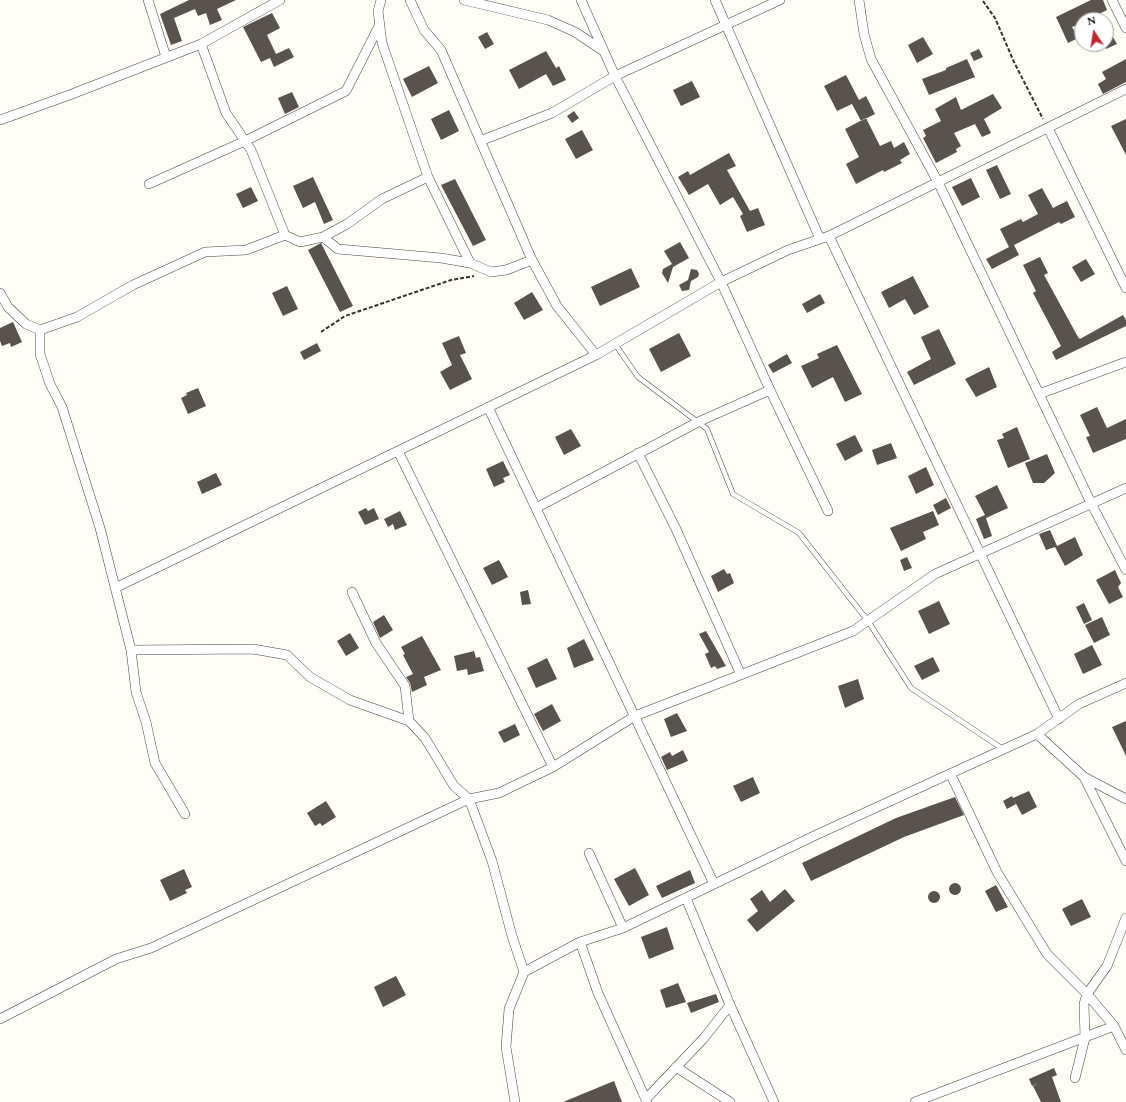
<!DOCTYPE html>
<html>
<head>
<meta charset="utf-8">
<style>
	body { margin:0 }
	#map { position:relative; width:1126px; height:1102px; overflow:hidden; background:#fffdf5; font-family:Spectral,serif }
	canvas { display:block }
	.north { position:absolute; left:1074px; top:12px; width:40px; height:40px; box-sizing:border-box; background:#fff; border:1px solid #a0a0a0; border-radius:50%; rotate:348deg; font-size:11px; font-weight:700; line-height:16px; text-align:center; color:#111 }
	.north::after { content:''; display:block; margin:auto; width:14px; height:18px; background:#c4262e; clip-path:polygon(50% 0,100% 100%,50% 72%,0 100%) }
</style>
</head>
<body>
<div id="map">
<canvas width="1126" height="1102"></canvas>
<div class="north">N</div>
</div>
<script>
const g = document.querySelector('canvas').getContext('2d');
g.lineJoin = 'round';
function fillPath(path, color) { g.fillStyle = color; g.fill(path, 'evenodd'); }
const shape = rows => new Path2D(rows.map(r => 'M' + r).join(''));
function strokePath(path, color, width, dash) { g.strokeStyle = color; g.lineWidth = width; g.lineCap = dash ? 'butt' : 'round'; g.setLineDash(dash || []); g.stroke(path); }
fillPath(shape([
	[189,0,236,0,217,9,222,20,210,25,206,13,198,16,195,9,174,18,182,41,171,45,160,14],
	[1091,0,1103,0,1107,10,1087,20,1082,20,1082,23,1072,27,1078,38,1068,43,1056,17],
	[272,13,280,28,267,35,276,54,289,48,294,57,274,67,270,58,261,62,243,27],
	[1106,25,1117,44,1106,49],
	[487,32,494,44,485,49,478,37],
	[923,37,933,54,917,63,908,45],
	[979,49,983,57,974,61,970,53],
	[546,51,556,68,559,66,566,80,553,86,546,74,519,89,509,70],
	[967,59,975,77,929,95,922,79,946,70,946,68],
	[1126,59,1126,82,1103,94,1098,84,1106,79,1102,72],
	[429,66,438,83,412,97,403,79],
	[846,75,859,100,866,96,875,114,861,121,852,104,837,111,824,86],
	[692,81,700,97,681,106,673,90],
	[292,92,299,107,285,114,278,98],
	[993,94,1002,108,984,119,991,133,982,137,975,124,954,133,961,146,956,149,957,152,936,163,923,138,926,136,923,130,941,121,935,109,956,97,961,110],
	[449,110,459,131,441,140,431,119],
	[574,111,579,118,572,123,567,116],
	[866,118,880,146,891,141,894,148,904,142,910,154,900,160,902,163,884,172,883,170,856,184,846,164,859,157,845,129],
	[1126,119,1126,155,1111,126],
	[582,130,593,150,576,159,565,139],
	[729,153,736,166,727,170,750,211,758,208,765,225,747,232,740,216,743,214,733,197,720,205,708,184,689,195,678,177,688,171,690,175],
	[997,165,1011,194,1000,199,986,170],
	[313,177,333,220,324,224,315,202,303,208,293,186],
	[971,178,980,197,962,206,952,187],
	[455,179,486,240,473,246,441,185],
	[251,187,258,201,243,208,236,194],
	[1042,188,1053,208,1067,201,1075,217,1061,224,1059,222,1014,245,1019,255,992,269,986,259,1009,247,1000,229,1021,219,1023,222,1038,214,1028,195],
	[680,242,689,258,673,267,668,283,662,273,663,269,672,264,664,251],
	[321,243,353,306,340,312,308,250],
	[1040,257,1048,273,1044,275,1078,337,1080,339,1123,315,1126,320,1126,326,1056,360,1052,352,1061,346,1033,293,1036,291,1023,265],
	[1086,259,1095,274,1081,282,1072,267],
	[631,268,640,287,600,306,591,287],
	[691,269,697,270,699,274,698,277,691,281,689,290,682,291,679,285,688,280],
	[913,276,929,307,914,315,905,299,889,308,881,292],
	[287,286,298,309,283,316,272,293],
	[532,292,543,310,524,320,514,303],
	[820,294,825,303,807,313,802,304],
	[13,322,22,342,11,347,10,343,2,346,0,341,0,328],
	[939,329,956,364,914,385,907,372,931,359,921,337],
	[679,333,691,356,661,372,649,349],
	[459,336,466,353,460,355,472,379,450,390,440,372,452,365,442,343],
	[317,343,321,351,304,360,300,352],
	[837,345,862,394,845,402,833,377,812,388,801,366,819,358,817,354],
	[787,354,792,363,773,373,768,365],
	[989,367,997,387,976,397,965,379],
	[198,388,206,406,188,414,181,398,187,395,186,393],
	[1097,407,1107,428,1126,419,1126,439,1093,453,1086,437,1090,436,1080,415],
	[1017,427,1030,459,1008,468,997,440,1004,438,1002,434],
	[571,429,581,446,564,455,555,437],
	[855,435,863,451,845,461,836,444],
	[891,443,897,458,877,465,872,450],
	[1047,454,1055,473,1044,483,1033,483,1025,463],
	[503,461,510,475,503,478,505,482,494,487,486,469],
	[926,467,934,485,916,494,908,476],
	[216,473,222,485,202,494,197,482],
	[997,485,1008,508,986,518,992,536,984,539,976,519,985,515,975,496],
	[946,498,951,508,938,515,933,505],
	[366,508,368,511,374,508,379,519,365,525,358,512],
	[400,511,407,525,395,530,393,524,388,527,384,519],
	[933,511,939,525,923,532,926,539,901,551,890,528],
	[1050,530,1057,546,1075,537,1083,555,1065,566,1055,547,1046,550,1039,534],
	[907,557,912,568,904,571,900,560],
	[499,560,508,577,492,585,483,568],
	[724,569,727,574,730,573,734,583,718,592,711,576],
	[1115,570,1121,583,1118,587,1123,597,1109,604,1096,580],
	[528,590,531,604,522,605,520,592],
	[939,601,950,624,929,634,918,611],
	[1084,603,1092,620,1084,624,1076,607],
	[384,615,393,630,380,638,373,622],
	[1102,617,1110,635,1094,643,1085,625],
	[706,631,726,666,717,669,715,666,711,668,705,654,709,652,699,634],
	[350,633,359,648,346,656,337,641],
	[422,636,441,670,424,677,427,685,412,692,410,683,406,677,413,674,403,655,405,654,401,647],
	[584,639,594,660,574,668,567,648],
	[1092,645,1102,665,1083,674,1074,654],
	[474,651,476,658,480,657,484,671,468,675,467,669,457,671,454,656],
	[933,657,940,671,922,680,914,666],
	[547,658,557,679,536,688,527,668],
	[858,679,864,699,845,708,838,686],
	[552,704,561,721,543,731,534,714],
	[677,713,687,731,671,737,664,719],
	[1126,721,1126,756,1112,727],
	[515,724,520,735,504,743,498,732],
	[683,750,688,761,667,770,661,757,670,752,672,756],
	[753,777,760,793,741,802,733,786],
	[1029,791,1037,807,1022,815,1013,798],
	[1012,796,1016,804,1007,809,1003,801],
	[955,797,964,815,904,837,811,881,802,863,896,818],
	[326,801,336,817,322,826,320,823,315,826,307,813],
	[635,868,649,895,629,906,614,879],
	[184,869,192,887,185,890,187,893,170,901,160,880],
	[690,870,695,883,662,898,656,886],
	'949 889a6 6 0 1 1 12 0a6 6 0 1 1-12 0Z',
	[996,885,1008,907,996,912,985,891],
	[785,889,795,901,757,932,747,920,758,911,750,899,762,890,770,902],
	'928 897a6 6 0 1 1 12 0a6 6 0 1 1-12 0Z',
	[1082,899,1091,917,1071,926,1062,909],
	[667,927,674,949,649,959,641,937],
	[396,976,406,995,383,1007,374,987],
	[678,983,686,1002,666,1008,660,990],
	[716,994,719,1002,691,1013,687,1003],
	[1054,1068,1057,1075,1052,1077,1061,1102,1041,1102,1033,1086,1039,1083,1032,1086,1029,1079],
	[614,1081,622,1102,563,1102]
]), '#5a524d');
const lane = shape([
	[615,344,638,377,707,429,733,494,799,533,868,621,911,688,1003,749]
]);
const street = shape([
	[148,0,166,57],
	[381,0,378,11,382,43,428,177,470,263],
	[410,0,424,30,441,50,532,260,557,306,596,355],
	[464,0,548,20,575,32,602,50],
	[581,0,615,76,721,282,770,390,828,511],
	[715,0,820,239],
	[859,0,864,34,871,59,938,182,1092,505,1126,570],
	[1112,0,1126,28],
	[201,44,226,113,251,150,285,235,300,242,323,237,338,249,441,258,470,263,491,272,506,270,532,260],
	[0,120,72,94,201,44,280,0],
	[1048,128,1126,288],
	[480,141,552,113,615,76,780,0],
	[149,184,245,141,346,91,380,24],
	[829,236,1059,719],
	[323,237,347,224,382,199,428,177],
	[0,293,8,307,26,324,40,330,77,317,133,285,205,252,246,250,285,235],
	[40,330,40,354,50,384,62,407,100,528,131,650,136,692,146,722,155,763,185,814],
	[1039,394,1126,362],
	[488,407,714,884],
	[398,451,553,767],
	[638,453,676,529,741,675],
	[536,508,698,422,770,390],
	[115,588,596,355,721,282,788,250,829,236,1126,89],
	[352,592,376,643,405,686,409,721],
	[131,650,253,649,287,655,310,677,350,700,409,721,425,738,454,786,469,799,499,793,553,767,635,716,853,631,935,574,1126,488],
	[1037,734,1084,777,1126,861],
	[951,775,997,872,1047,954,1087,994,1114,1026,1126,1050],
	[1084,777,1126,799],
	[589,853,623,928],
	[686,898,730,1005,774,1102],
	[580,942,598,993,647,1102],
	[0,1019,116,959,151,948,469,799,492,861,512,936,524,972],
	[676,1067,730,1102],
	[1075,1078,1085,1038,1084,1004,1087,994,1107,966,1126,918],
	[646,1099,704,1038,730,1005],
	[515,1102,506,1047,509,1009,524,972,580,942,623,928,816,835,1037,734,1079,704,1126,683],
	[915,1102,1114,1026]
]);
strokePath(lane, '#444', 5.5);
strokePath(street, '#444', 10);
strokePath(shape([
	[983,1,995,18,1014,62,1043,119],
	[321,332,345,316,451,280,474,276]
]), '#333', 2, [4, 2]);
strokePath(lane, '#fff', 4.5);
strokePath(street, '#fff', 9);
</script>
</body>
</html>
